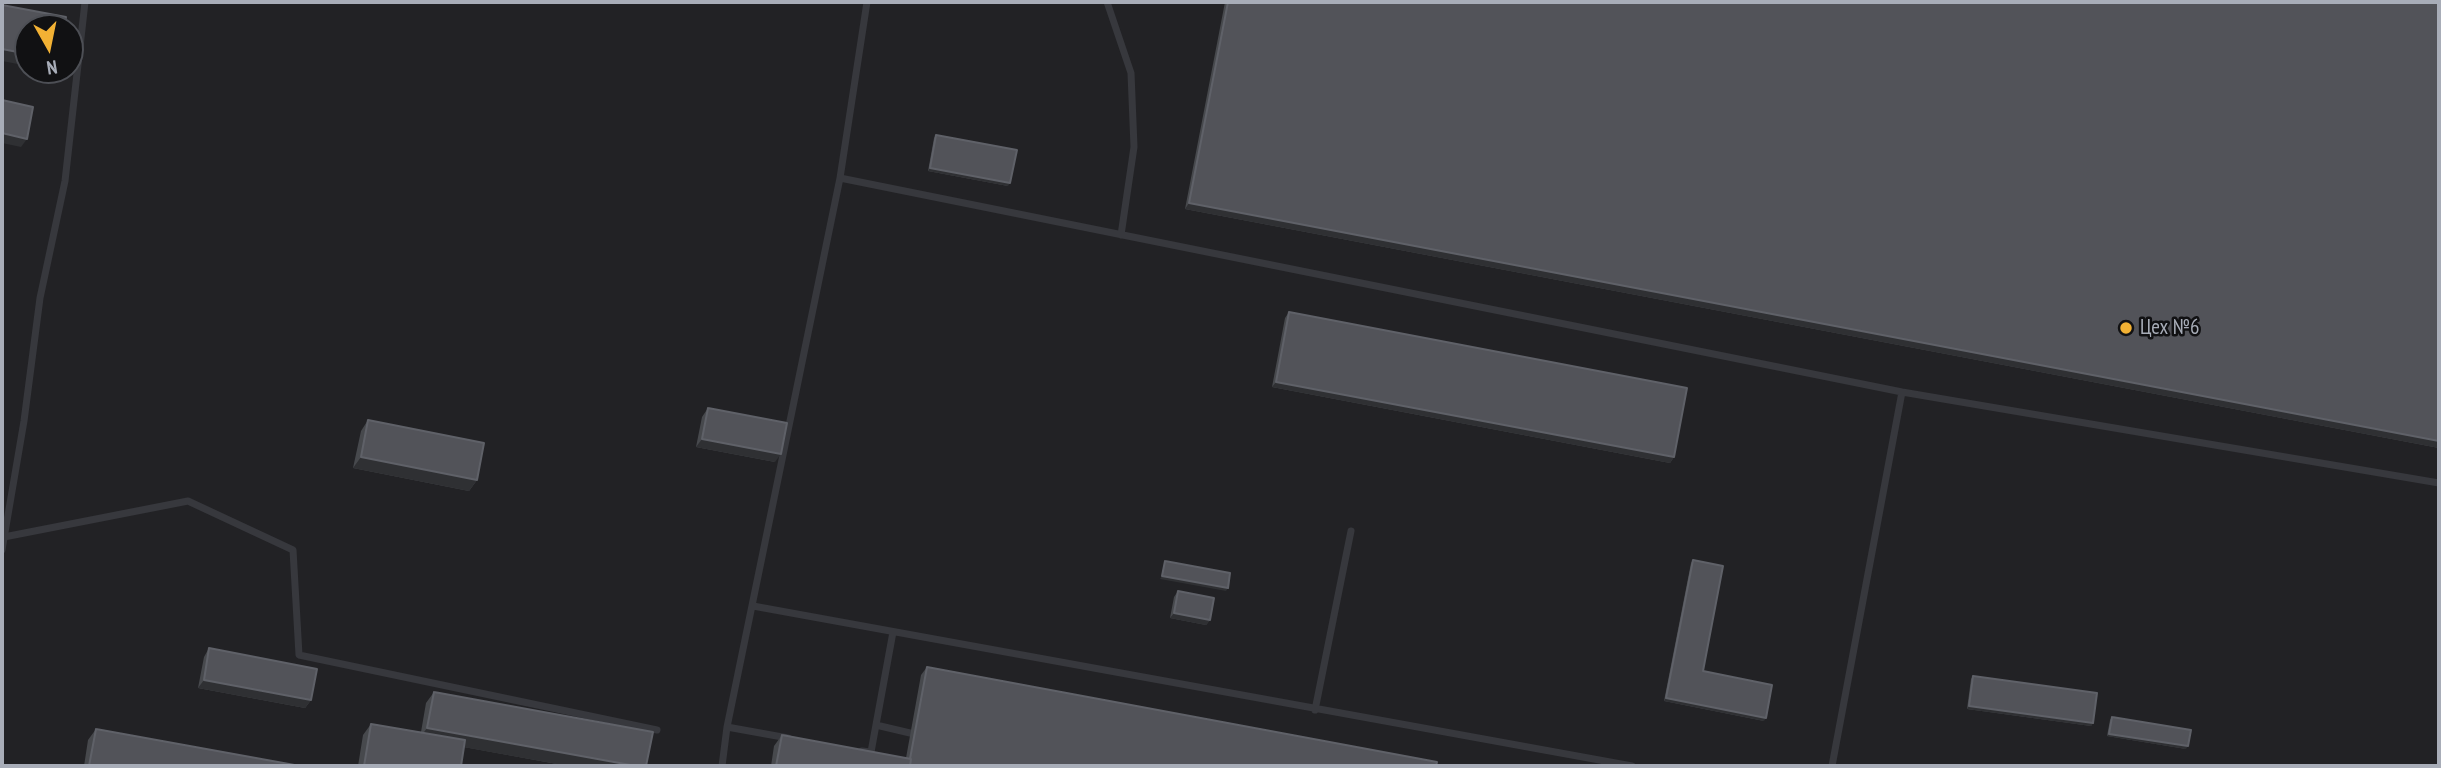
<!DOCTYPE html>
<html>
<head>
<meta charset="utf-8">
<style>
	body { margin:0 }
	#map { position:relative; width:2441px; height:768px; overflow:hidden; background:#161618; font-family:"PT Sans Narrow",sans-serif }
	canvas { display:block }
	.frame { position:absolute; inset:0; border:4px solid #a8adb8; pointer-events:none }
	.north { position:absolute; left:14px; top:14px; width:70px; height:70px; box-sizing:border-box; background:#111113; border:2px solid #4d4f55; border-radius:50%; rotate:171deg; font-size:19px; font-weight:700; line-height:28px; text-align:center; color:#a8adb8 }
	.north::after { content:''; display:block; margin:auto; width:24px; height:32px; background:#f2b134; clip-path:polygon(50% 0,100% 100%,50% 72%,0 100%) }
</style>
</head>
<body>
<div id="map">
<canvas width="2441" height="768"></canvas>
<div class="frame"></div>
<div class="north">N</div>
</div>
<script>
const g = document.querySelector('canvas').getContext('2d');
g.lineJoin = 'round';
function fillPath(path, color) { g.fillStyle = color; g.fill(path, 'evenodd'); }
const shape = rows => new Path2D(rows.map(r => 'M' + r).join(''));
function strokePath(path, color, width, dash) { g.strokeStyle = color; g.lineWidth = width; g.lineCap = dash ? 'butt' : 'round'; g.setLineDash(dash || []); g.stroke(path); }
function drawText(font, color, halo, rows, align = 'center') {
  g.font = font + ' "PT Sans Narrow",sans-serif'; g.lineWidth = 5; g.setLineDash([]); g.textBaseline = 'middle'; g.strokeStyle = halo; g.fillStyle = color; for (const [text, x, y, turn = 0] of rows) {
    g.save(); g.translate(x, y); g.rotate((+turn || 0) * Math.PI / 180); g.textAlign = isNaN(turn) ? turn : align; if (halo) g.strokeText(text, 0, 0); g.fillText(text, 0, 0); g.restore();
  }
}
fillPath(shape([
	[2,2,2439,2,2439,766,2,766],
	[28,28,70,28,70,70,28,70]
]), '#222225');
strokePath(shape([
	[1107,2,1131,73,1134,147,1121,235],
	[840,178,1902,392,2439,483],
	[4,537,188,501,293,550,299,655,657,730],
	[2,550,24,421,40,298,65,181,85,2],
	[753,606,1632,766],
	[1315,710,1351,531],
	[876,725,910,733],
	[727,727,788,738],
	[862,751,871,752,893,632],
	[722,766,727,727,840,178,867,2],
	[1832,766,1902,392]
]), '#37383d', 7);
fillPath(shape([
	[1225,2,2439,2,2439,448,1185,209],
	[936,135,1008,186,928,171,934,138],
	[1289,312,1674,457,1670,463,1272,387,1285,318],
	[708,408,775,462,696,447,702,417],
	[368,420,477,480,469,491,353,468,361,431],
	[1693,560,1703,671,1764,721,1664,701,1691,563],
	[1178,591,1210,620,1206,625,1170,618,1174,597],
	[209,648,311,700,305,708,198,688,204,657],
	[927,667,1436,766,771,766,774,746,782,735,906,758,921,675],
	[1973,676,2093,723,2091,726,1967,709,1971,679],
	[434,692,646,766,568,766,464,747,461,766,358,766,363,735,371,724,421,732,426,703],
	[2112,717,2186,749,2107,736,2110,720],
	[96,729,300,766,84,766,88,740]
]), '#47494d');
fillPath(shape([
	[2,49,28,54,28,66,2,61],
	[2,133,27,139,21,147,2,143],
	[930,168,1010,183,1008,186,928,171],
	[1189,203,2439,441,2439,448,1185,209],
	[1276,382,1674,457,1670,463,1272,387],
	[702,439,781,454,775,462,696,447],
	[361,457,477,480,469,491,353,468],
	[1162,576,1228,588,1226,591,1160,579],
	[1174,613,1210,620,1206,625,1170,618],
	[204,680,311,700,305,708,198,688],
	[1666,698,1766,718,1764,721,1664,701],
	[1969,706,2093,723,2091,726,1967,709],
	[427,728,636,766,568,766,419,739],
	[2109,734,2188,746,2186,749,2107,736]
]), '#2f3033');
const building = shape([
	[1228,2,2439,2,2439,441,1189,203,1228,2],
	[2,5,66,17,64,28,28,28,28,54,2,49,2,5],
	[2,100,33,107,27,139,2,133,2,100],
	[936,135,1017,150,1010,183,930,168,936,135],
	[1289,312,1687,388,1674,457,1276,382,1289,312],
	[708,408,787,423,781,454,702,439,708,408],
	[368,420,484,443,477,480,361,457,368,420],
	[1693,560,1723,566,1703,671,1772,685,1766,718,1666,698,1693,560],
	[1165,561,1230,573,1228,588,1162,576,1165,561],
	[1178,591,1214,598,1210,620,1174,613,1178,591],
	[209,648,317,669,311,700,204,680,209,648],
	[927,667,1437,762,1436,766,910,766,911,759,910,759,927,667],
	[1973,676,2097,693,2093,723,1969,706,1973,676],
	[434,692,653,732,646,766,636,766,427,728,434,692],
	[2112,717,2191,730,2188,746,2109,734,2112,717],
	[371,724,465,740,461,766,364,766,371,724],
	[96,729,300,766,89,766,96,729],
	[782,735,911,759,910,766,776,766,782,735]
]);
fillPath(building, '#525359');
strokePath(building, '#5f6168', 2);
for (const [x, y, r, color] of [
	[2126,328,7,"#f2b134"]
]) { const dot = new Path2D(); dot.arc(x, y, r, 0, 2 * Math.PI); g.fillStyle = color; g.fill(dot); strokePath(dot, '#111113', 2.5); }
drawText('21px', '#a8adb8', '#111113', [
	["Цех №6",2140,328]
], 'left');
</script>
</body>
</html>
